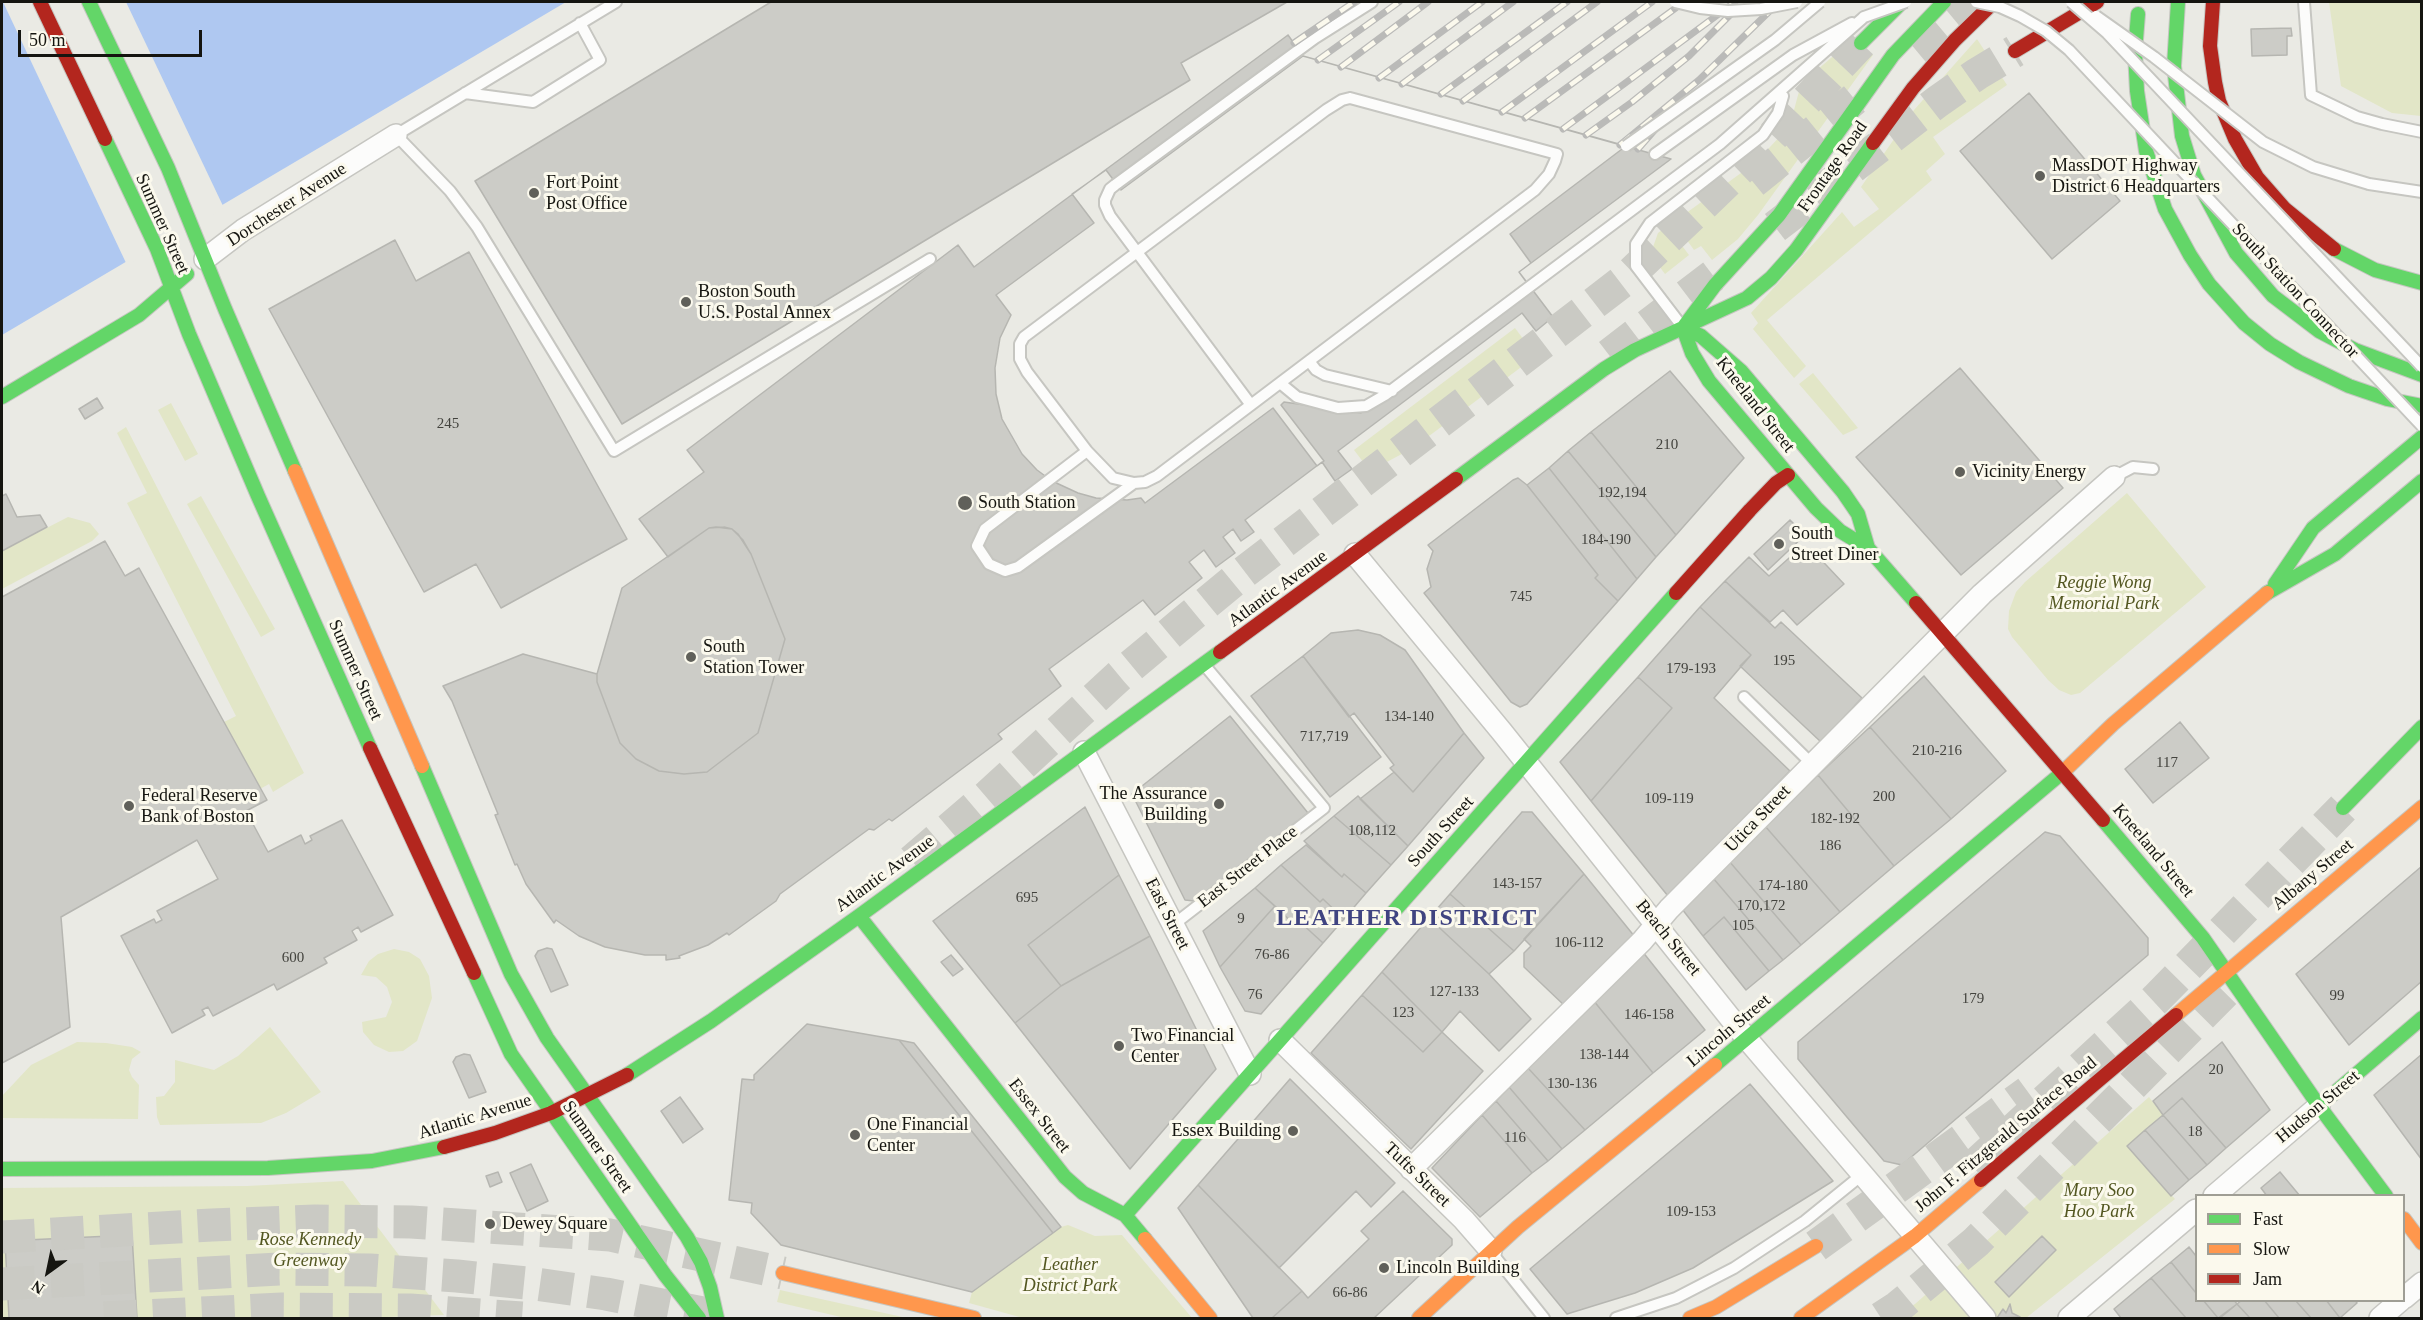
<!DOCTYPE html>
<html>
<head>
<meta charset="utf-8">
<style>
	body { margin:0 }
	#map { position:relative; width:2423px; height:1320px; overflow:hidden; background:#eaeae4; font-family:Georgia,serif }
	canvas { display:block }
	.frame { position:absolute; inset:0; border:3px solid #151510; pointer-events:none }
	.legend { position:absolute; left:2195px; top:1194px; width:210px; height:108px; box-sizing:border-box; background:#fbf9ed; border:2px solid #9f9e95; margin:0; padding:8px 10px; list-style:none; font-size:18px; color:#151510 }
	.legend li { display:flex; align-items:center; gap:12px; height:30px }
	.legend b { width:30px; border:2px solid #9f9e95 }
	.north { position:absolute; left:18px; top:1242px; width:60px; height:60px; -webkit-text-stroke:4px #fbf9ed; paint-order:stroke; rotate:213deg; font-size:16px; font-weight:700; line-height:24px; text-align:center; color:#151510 }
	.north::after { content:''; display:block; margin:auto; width:21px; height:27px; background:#151510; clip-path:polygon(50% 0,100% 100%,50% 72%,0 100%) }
	.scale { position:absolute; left:18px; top:30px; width:184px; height:27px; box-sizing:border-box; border:3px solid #151510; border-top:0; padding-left:8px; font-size:18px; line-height:21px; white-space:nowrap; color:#151510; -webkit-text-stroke:4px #fbf9ed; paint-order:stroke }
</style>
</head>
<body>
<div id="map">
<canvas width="2423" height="1320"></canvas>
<div class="frame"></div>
<ul class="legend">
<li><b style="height:8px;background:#63d668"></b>Fast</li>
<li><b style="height:8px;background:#ff974d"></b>Slow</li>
<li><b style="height:8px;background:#b3261e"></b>Jam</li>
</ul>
<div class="north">N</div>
<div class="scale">50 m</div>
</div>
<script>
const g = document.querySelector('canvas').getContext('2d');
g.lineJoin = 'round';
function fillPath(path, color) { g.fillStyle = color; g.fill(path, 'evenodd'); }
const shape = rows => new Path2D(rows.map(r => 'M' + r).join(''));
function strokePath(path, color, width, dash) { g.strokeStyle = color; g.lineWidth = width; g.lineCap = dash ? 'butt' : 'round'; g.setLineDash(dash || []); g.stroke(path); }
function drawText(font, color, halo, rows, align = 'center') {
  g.font = font + ' Georgia,serif'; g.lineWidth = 6; g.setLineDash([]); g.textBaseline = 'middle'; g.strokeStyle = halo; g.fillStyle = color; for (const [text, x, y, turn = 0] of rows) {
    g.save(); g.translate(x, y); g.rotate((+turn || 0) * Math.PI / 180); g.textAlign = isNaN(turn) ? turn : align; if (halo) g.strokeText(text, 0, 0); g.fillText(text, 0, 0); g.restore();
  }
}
fillPath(shape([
	[2329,2,2421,2,2421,116,2392,113,2341,86],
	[1854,38,1873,55,1758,215,1738,239,1712,260,1701,246,1694,250,1674,222,1756,162,1784,132,1794,110,1801,84],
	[1977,39,2007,85,1933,137,1945,154,1926,171,1932,180,1767,320,1806,366,1794,378,1753,329,1758,323,1751,313,1842,212,1854,227,1879,209,1861,187,1914,110],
	[1667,226,1689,255,1665,274,1656,262,1653,247,1658,233],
	[1515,328,1536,356,1413,448,1370,471,1354,450],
	[1813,373,1858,428,1843,435,1799,384],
	[171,403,198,454,185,461,158,410],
	[126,427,304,773,273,792,269,784,260,789,224,722,236,716,127,503,147,493,117,433],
	[2127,493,2206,587,2080,693,2071,695,2059,690,2048,680,2012,637,2008,629,2009,611,2016,592,2025,582],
	[201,496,275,629,261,637,187,504],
	[68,517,90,523,99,534,92,541,2,589,2,551],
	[394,949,409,952,420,959,429,976,432,998,417,1041,403,1051,389,1052,374,1045,363,1032,362,1022,386,1017,392,1002,387,987,376,977,361,975,369,961,378,954],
	[270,1027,321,1092,286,1113,261,1123,160,1125,157,1117,156,1097,164,1096,175,1082,175,1060,214,1070,238,1056],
	[77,1042,106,1043,132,1047,141,1052,132,1059,129,1070,132,1077,139,1085,138,1119,2,1118,2,1096,31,1065],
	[2149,1097,2163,1115,2127,1146,2175,1199,2026,1318,1892,1318,1915,1304],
	[343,1181,444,1315,359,1318,2,1318,2,1188,247,1186],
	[1068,1225,1095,1236,1122,1235,1192,1318,1023,1318,969,1303,972,1292,1061,1227],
	[780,1290,907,1318,845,1318,777,1302]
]), '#e2e6c7');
fillPath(shape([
	[2,2,566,2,2,335]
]), '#afc8f1');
fillPath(shape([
	[3,2,126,2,224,208,127,265]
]), '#eaeae4');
const building = shape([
	[771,2,1287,2,1181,63,1190,80,622,424,475,181,771,2],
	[2291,28,2292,36,2287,36,2287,55,2252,56,2251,29,2291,28],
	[1288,35,1303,56,1671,159,1519,272,1553,317,1536,331,1522,313,1338,451,1352,469,1335,481,1322,462,1245,520,1254,532,1241,541,1233,529,1223,537,1235,553,1216,567,1204,550,1189,562,1202,578,1155,615,1143,600,1049,669,1061,686,998,734,1002,739,892,821,889,819,874,830,869,829,780,894,776,901,729,935,727,933,708,945,679,956,680,958,666,960,666,955,645,955,605,947,579,936,556,920,554,923,526,884,517,864,515,865,495,815,498,814,452,701,443,686,523,654,597,674,597,682,620,743,636,759,659,771,684,774,707,772,758,733,785,639,751,554,743,540,732,529,716,527,709,528,668,557,639,519,704,472,687,450,958,245,974,267,1288,35],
	[1303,56,1626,146,1510,234,1531,263,1519,272,1530,287,1371,406,1361,413,1284,402,1281,405,1324,461,1317,466,1273,408,1145,503,1141,498,1127,500,1096,498,1078,493,1052,481,1037,470,1022,454,1002,419,996,394,995,368,1000,338,1011,315,996,295,1094,223,1072,194,1106,170,1121,190,1303,56],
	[2029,93,2120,201,2052,259,1960,151,2029,93],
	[395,240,416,281,469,252,627,539,501,608,476,564,424,592,269,309,395,240],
	[1960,368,2063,488,1961,575,1856,457,1960,368],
	[1670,371,1744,458,1676,535,1591,432,1670,371],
	[97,398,103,408,85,419,79,409,97,398],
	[1591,432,1676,535,1656,557,1568,451,1591,432],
	[1568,451,1656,557,1637,579,1549,468,1568,451],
	[1549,468,1637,579,1618,601,1595,578,1598,575,1527,485,1549,468],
	[1518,478,1527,485,1598,575,1595,578,1618,601,1527,704,1520,707,1511,702,1424,593,1431,587,1427,569,1433,551,1428,545,1513,480,1518,478],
	[6,494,17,517,40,515,47,527,2,551,2,496,6,494],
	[1790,520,1805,535,1768,570,1754,554,1790,520],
	[724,527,732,529,738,534,751,554,785,639,758,733,707,772,684,774,659,771,636,759,620,743,597,682,597,674,622,588,709,528,724,527],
	[105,541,125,576,139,568,267,800,246,811,268,852,301,835,305,844,312,840,310,836,342,820,393,915,361,932,358,927,352,931,357,940,324,958,327,963,277,990,274,984,213,1016,208,1007,202,1010,205,1015,172,1033,121,936,154,919,156,923,162,920,157,911,218,879,197,840,61,917,70,1027,2,1063,2,597,105,541],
	[1811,549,1844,584,1797,625,1783,610,1770,622,1725,581,1749,557,1769,576,1798,550,1803,556,1811,549],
	[1725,581,1775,628,1781,622,1862,698,1821,742,1740,666,1751,655,1700,607,1725,581],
	[1700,607,1751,655,1714,698,1790,771,1668,896,1591,801,1672,708,1638,677,1700,607],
	[1358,630,1380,635,1405,650,1464,733,1413,792,1390,768,1394,765,1354,713,1349,717,1303,656,1331,633,1358,630],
	[1303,656,1381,757,1330,797,1251,696,1303,656],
	[1924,676,2006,771,1951,819,1870,727,1924,676],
	[1638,677,1672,708,1591,801,1560,762,1638,677],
	[1230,716,1308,813,1194,901,1185,900,1132,794,1230,716],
	[2180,722,2209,758,2153,803,2125,769,2180,722],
	[1870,727,1951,819,1894,866,1818,775,1870,727],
	[1464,733,1484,758,1408,846,1360,799,1394,772,1413,792,1464,733],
	[1818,775,1894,866,1840,912,1765,826,1818,775],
	[1358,796,1408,846,1391,865,1334,816,1358,796],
	[1085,807,1119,875,1028,945,1061,986,1015,1023,933,921,1085,807],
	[1522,812,1532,812,1584,874,1514,951,1450,894,1522,812],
	[1334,816,1391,865,1366,893,1344,874,1342,877,1304,841,1334,816],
	[1765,826,1840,912,1801,945,1729,861,1765,826],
	[2045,832,2060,836,2148,938,2148,955,1902,1165,1884,1161,1798,1059,1798,1042,2045,832],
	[1306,845,1342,877,1344,874,1366,893,1344,919,1323,899,1320,902,1281,865,1306,845],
	[1729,861,1801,945,1783,960,1713,878,1729,861],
	[1281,865,1320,902,1323,899,1344,919,1323,943,1300,922,1296,926,1255,888,1281,865],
	[2422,866,2422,981,2349,1045,2296,974,2422,866],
	[1584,874,1635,937,1566,1007,1524,967,1524,953,1531,946,1524,939,1584,874],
	[1119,875,1150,936,1061,986,1028,945,1119,875],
	[1713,878,1783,960,1769,971,1724,917,1703,936,1682,909,1713,878],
	[1255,888,1275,906,1220,967,1203,931,1255,888],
	[1450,894,1514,951,1489,974,1429,918,1450,894],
	[1275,906,1296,926,1300,922,1323,943,1261,1014,1245,1011,1220,967,1275,906],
	[1724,917,1769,971,1746,990,1703,936,1724,917],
	[1429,918,1489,974,1531,1019,1499,1051,1460,1011,1442,1032,1382,972,1429,918],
	[1150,936,1216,1069,1130,1169,1015,1023,1061,986,1150,936],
	[547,948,552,949,568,985,551,992,535,956,538,951,547,948],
	[1642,951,1705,1030,1653,1073,1593,1000,1642,951],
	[951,955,963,969,953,976,941,962,951,955],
	[1382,972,1442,1032,1423,1052,1362,995,1382,972],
	[1362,995,1423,1052,1442,1032,1483,1071,1411,1149,1311,1053,1362,995],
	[1593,1000,1653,1073,1585,1130,1528,1068,1593,1000],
	[807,1024,899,1040,1053,1233,972,1292,781,1245,751,1213,752,1203,729,1200,742,1079,754,1080,754,1075,807,1024],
	[899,1040,914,1043,1061,1227,1053,1233,899,1040],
	[2222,1042,2270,1110,2226,1148,2182,1098,2163,1115,2153,1101,2222,1042],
	[464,1054,470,1055,486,1092,469,1098,453,1062,456,1057,464,1054],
	[2422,1054,2422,1160,2374,1095,2422,1054],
	[1528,1068,1585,1130,1562,1149,1509,1087,1528,1068],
	[1290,1079,1395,1183,1371,1207,1356,1191,1279,1268,1198,1185,1290,1079],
	[1750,1084,1833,1181,1693,1268,1635,1293,1567,1314,1530,1269,1750,1084],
	[1509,1087,1562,1149,1548,1161,1496,1101,1509,1087],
	[680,1097,703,1129,683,1143,661,1111,680,1097],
	[2182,1098,2226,1148,2207,1165,2163,1115,2182,1098],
	[1496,1101,1548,1161,1532,1173,1482,1115,1496,1101],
	[1482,1115,1532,1173,1480,1217,1432,1168,1482,1115],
	[2163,1115,2207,1165,2189,1180,2145,1130,2163,1115],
	[2145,1130,2189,1180,2171,1196,2127,1146,2145,1130],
	[531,1164,548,1201,527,1211,510,1173,531,1164],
	[498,1172,502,1182,490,1187,486,1176,498,1172],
	[2280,1172,2300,1196,2267,1196,2261,1188,2280,1172],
	[1198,1185,1302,1291,1272,1318,1253,1318,1178,1208,1198,1185],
	[1403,1191,1452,1239,1452,1245,1374,1318,1272,1318,1302,1291,1308,1298,1369,1239,1361,1231,1403,1191],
	[132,1235,137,1318,9,1318,5,1241,132,1235],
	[2042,1236,2056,1250,2009,1297,1995,1282,2042,1236],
	[2189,1247,2196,1256,2196,1293,2171,1262,2189,1247],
	[2171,1262,2196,1293,2196,1300,2203,1300,2218,1318,2186,1318,2151,1278,2171,1262],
	[2151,1278,2186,1318,2121,1318,2114,1309,2151,1278],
	[2203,1300,2234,1300,2237,1304,2218,1318,2203,1300],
	[2242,1300,2264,1300,2279,1318,2250,1318,2237,1304,2242,1300],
	[2264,1300,2295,1300,2311,1318,2279,1318,2264,1300],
	[2295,1300,2326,1300,2340,1318,2311,1318,2295,1300],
	[2326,1300,2355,1300,2357,1303,2340,1318,2326,1300],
	[2010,1304,2012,1313,2020,1317,1997,1318,2003,1309,2006,1313,2010,1304],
	[2237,1304,2250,1318,2220,1318,2237,1304]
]);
fillPath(building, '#ccccc7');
strokePath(building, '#b6b6b1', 1.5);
strokePath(shape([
	[1915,49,1971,2],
	[1753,182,1857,97],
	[1775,227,1937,102,1977,74,2015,51],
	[1609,355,1723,268],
	[912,861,989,795,1119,676,1180,625,1243,573,1623,281,1753,157,1861,43],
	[1973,1167,2156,999,2343,808],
	[2,1237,212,1225,315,1221,411,1222,610,1235,783,1273],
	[1816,1246,2028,1092],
	[2,1284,279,1269,370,1270,457,1276,536,1284,606,1294,713,1315],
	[104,1318,282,1309,410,1310,522,1318],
	[1881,1318,1898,1307,1976,1242,2234,983]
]), '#cacac4', 33, [33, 16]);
const lane = shape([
	[616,2,396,135,450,191,477,227,614,451,930,259],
	[2304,2,2311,95,2357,117,2382,124,2422,132],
	[465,93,533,102,600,60,580,23],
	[1350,98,1557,154,1555,161,1549,174,1535,190,1157,476,1145,482,1134,483,1113,478,1087,451,1027,372,1020,359,1020,344,1024,337,1326,110,1342,100,1350,98],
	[1655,154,1793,55,1852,23],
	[2369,184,2422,192],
	[1681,325,1636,266,1636,244,1650,223,1763,135,1778,113,1783,96],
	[1309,361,1316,370,1325,375,1392,391],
	[1280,383,1297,397,1338,408,1366,406,1385,395,1720,144,1864,17],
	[1251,405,1110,216,1105,205,1105,200,1110,189,1115,185,1315,38,1372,2],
	[1087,451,985,529,977,546,989,564,1005,571,1018,567,1134,483],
	[2114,477,2133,467,2153,469],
	[1744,697,1812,764],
	[1173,925,1324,808,1206,667],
	[1492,1253,1544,1318],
	[1616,1318,1676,1298,1734,1268,1805,1221,1863,1174]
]);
const street = shape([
	[205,259,243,230,396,135],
	[1355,554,1502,732,1747,1039,1985,1318],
	[1084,752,1250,1074],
	[1280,1040,1464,1220,1491,1251],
	[1411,1169,1642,941,1669,909,1982,594,2114,477],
	[2214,1196,2319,1106],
	[2404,1298,2422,1283],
	[2069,1318,2196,1210],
	[2380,1318,2401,1300]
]);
const fast = shape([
	[89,2,168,168,225,309,295,471],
	[2178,2,2174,66,2182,136,2194,175,2236,253,2273,296,2319,331,2355,350,2422,375],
	[2138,14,2135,52,2137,91,2146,151,2165,209,2190,255,2209,284,2244,323,2270,344,2299,362,2349,386,2387,399,2422,406],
	[1861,43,1902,2],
	[105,139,157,249,189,334,258,496,370,748],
	[2334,249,2375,270,2422,283],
	[1683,328,1692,353,1709,381,1816,508,1840,531,1868,548,1916,603],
	[1683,328,1701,336,1741,371,1843,492,1858,514,1868,548],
	[1683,328,1715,285,1779,215,1893,55,1944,2],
	[2,397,139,315,187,274],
	[1456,479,1604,369,1635,350,1747,298,1771,278,1796,250,1873,143],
	[2275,584,2313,528,2422,437],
	[2267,593,2335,554,2422,481],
	[422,766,511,974,547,1038,687,1237,701,1262,710,1287,717,1318],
	[2343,808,2422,727],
	[2103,820,2203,938,2319,1106,2386,1196],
	[859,916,1065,1177,1083,1193,1125,1215,1145,1239],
	[474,973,511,1054,665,1275,699,1318],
	[1715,1065,2063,772],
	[627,1075,711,1021,859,916,1220,652],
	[2319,1106,2422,1018],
	[2,1169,268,1168,372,1161,444,1147],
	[1125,1215,1676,593]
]);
const slow = shape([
	[295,471,422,766],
	[2063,772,2113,724,2267,593],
	[2176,1015,2422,807],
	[2404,1219,2422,1243],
	[1145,1239,1210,1318],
	[783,1273,974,1318],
	[1419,1318,1518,1227,1715,1065],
	[1690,1318,1716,1307,1816,1246],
	[1801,1318,1915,1236,1981,1180]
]);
const jam = shape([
	[40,2,105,139],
	[2213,2,2210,46,2215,82,2219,101,2235,139,2257,177,2285,209,2334,249],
	[2015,51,2097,2],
	[1873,143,1913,88,1955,40,1994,2],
	[1676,593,1750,510,1776,483,1788,475],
	[1916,603,2103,820],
	[1220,652,1456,479],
	[370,748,474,973],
	[444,1147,495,1133,551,1113,627,1075],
	[1981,1180,2176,1015]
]);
strokePath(lane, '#c6c6c1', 14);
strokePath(street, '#c6c6c1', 24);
strokePath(fast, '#c6c6c1', 16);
strokePath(slow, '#c6c6c1', 16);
strokePath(jam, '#c6c6c1', 16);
strokePath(lane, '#fcfcfb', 10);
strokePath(street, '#fcfcfb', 21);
strokePath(fast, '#63d668', 14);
strokePath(slow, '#ff974d', 14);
strokePath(jam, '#b3261e', 14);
const rail = shape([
	[1294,43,1354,2],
	[1318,60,1399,2],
	[1341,67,1428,2],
	[1379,78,1482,2],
	[1402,84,1513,2],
	[1441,94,1567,2],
	[1463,101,1597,2],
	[1502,112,1652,2],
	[1525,118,1684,2],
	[1563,129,1735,2],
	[1586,135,1632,102,1689,56,1735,10],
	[1620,145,1699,80,1779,2],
	[1638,149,1675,107]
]);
strokePath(rail, '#babab8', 7);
strokePath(rail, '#fbf9ed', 4.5, [14]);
const laneBridge = shape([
	[1675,2,1700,8,1728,11,1761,9,1797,2],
	[1976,2,2000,7,2020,16,2046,31,2069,50,2422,426],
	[2071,2,2107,33,2422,367],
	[2096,16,2154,57,2263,142,2313,167,2369,184],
	[1864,17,1906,2],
	[1626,146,1775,40,1820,2]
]);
strokePath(laneBridge, '#c6c6c1', 14, []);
strokePath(laneBridge, '#fcfcfb', 10);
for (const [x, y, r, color] of [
	[2040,176,6,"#60605a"],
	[534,193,6,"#60605a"],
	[686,302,6,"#60605a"],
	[1960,472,6,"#60605a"],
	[965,503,8,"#60605a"],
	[1779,544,6,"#60605a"],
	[691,657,6,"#60605a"],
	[1219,804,6,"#60605a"],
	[129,806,6,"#60605a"],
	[1119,1046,6,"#60605a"],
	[1293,1131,6,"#60605a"],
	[855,1135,6,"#60605a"],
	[490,1224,6,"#60605a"],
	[1384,1268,6,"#60605a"]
]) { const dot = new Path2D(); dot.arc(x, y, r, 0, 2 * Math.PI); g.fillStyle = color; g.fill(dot); strokePath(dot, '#fbf9ed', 2); }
drawText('15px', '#43433e', null, [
	["245",448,424],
	["210",1667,445],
	["192,194",1622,493],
	["184-190",1606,540],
	["745",1521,597],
	["195",1784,661],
	["179-193",1691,669],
	["134-140",1409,717],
	["717,719",1324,737],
	["210-216",1937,751],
	["117",2167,763],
	["200",1884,797],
	["109-119",1669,799],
	["182-192",1835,819],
	["108,112",1372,831],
	["186",1830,846],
	["143-157",1517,884],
	["174-180",1783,886],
	["695",1027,898],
	["170,172",1761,906],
	["9",1241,919],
	["105",1743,926],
	["106-112",1579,943],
	["76-86",1272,955],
	["600",293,958],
	["127-133",1454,992],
	["76",1255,995],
	["99",2337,996],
	["179",1973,999],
	["123",1403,1013],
	["146-158",1649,1015],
	["138-144",1604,1055],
	["20",2216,1070],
	["130-136",1572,1084],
	["18",2195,1132],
	["116",1515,1138],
	["109-153",1691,1212],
	["66-86",1350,1293]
]);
drawText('18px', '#151510', '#fbf9ed', [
	["MassDOT Highway",2052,166],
	["District 6 Headquarters",2052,187],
	["Fort Point",546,183],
	["Post Office",546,204],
	["Boston South",698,292],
	["U.S. Postal Annex",698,313],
	["Vicinity Energy",1972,472],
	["South Station",978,503],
	["South",1791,534],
	["Street Diner",1791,555],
	["South",703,647],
	["Station Tower",703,668],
	["The Assurance",1207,794,"right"],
	["Building",1207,815,"right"],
	["Federal Reserve",141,796],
	["Bank of Boston",141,817],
	["Two Financial",1131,1036],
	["Center",1131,1057],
	["One Financial",867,1125],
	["Center",867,1146],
	["Essex Building",1281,1131,"right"],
	["Dewey Square",502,1224],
	["Lincoln Building",1396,1268]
], 'left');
drawText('18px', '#151510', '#fbf9ed', [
	["Frontage Road",1833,167,-55],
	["Dorchester Avenue",287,205,-33],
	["Summer Street",162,224,66],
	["South Station Connector",2295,291,47],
	["Kneeland Street",1755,405,52],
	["Atlantic Avenue",1278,589,-36],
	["Summer Street",355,670,66],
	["Utica Street",1758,819,-46],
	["South Street",1441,832,-48],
	["Kneeland Street",2153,851,50],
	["East Street Place",1248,867,-38],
	["Atlantic Avenue",885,874,-36],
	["Albany Street",2313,875,-40],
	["East Street",1167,914,63],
	["Beach Street",1668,938,51],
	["Lincoln Street",1729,1031,-40],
	["Hudson Street",2318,1107,-40],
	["Essex Street",1039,1116,52],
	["Atlantic Avenue",475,1117,-17],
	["John F. Fitzgerald Surface Road",2006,1135,-40],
	["Summer Street",597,1147,55],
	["Tufts Street",1417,1175,44]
]);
drawText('italic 18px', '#535721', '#fbf9ed', [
	["Reggie Wong",2104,583],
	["Memorial Park",2104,604],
	["Mary Soo",2099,1191],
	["Hoo Park",2099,1212],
	["Rose Kennedy",310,1240],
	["Greenway",310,1261],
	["Leather",1070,1265],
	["District Park",1070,1286]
]);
g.letterSpacing = '1.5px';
drawText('bold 24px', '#404481', '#fbf9ed', [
	["LEATHER DISTRICT",1407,919]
]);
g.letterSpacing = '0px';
</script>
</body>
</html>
